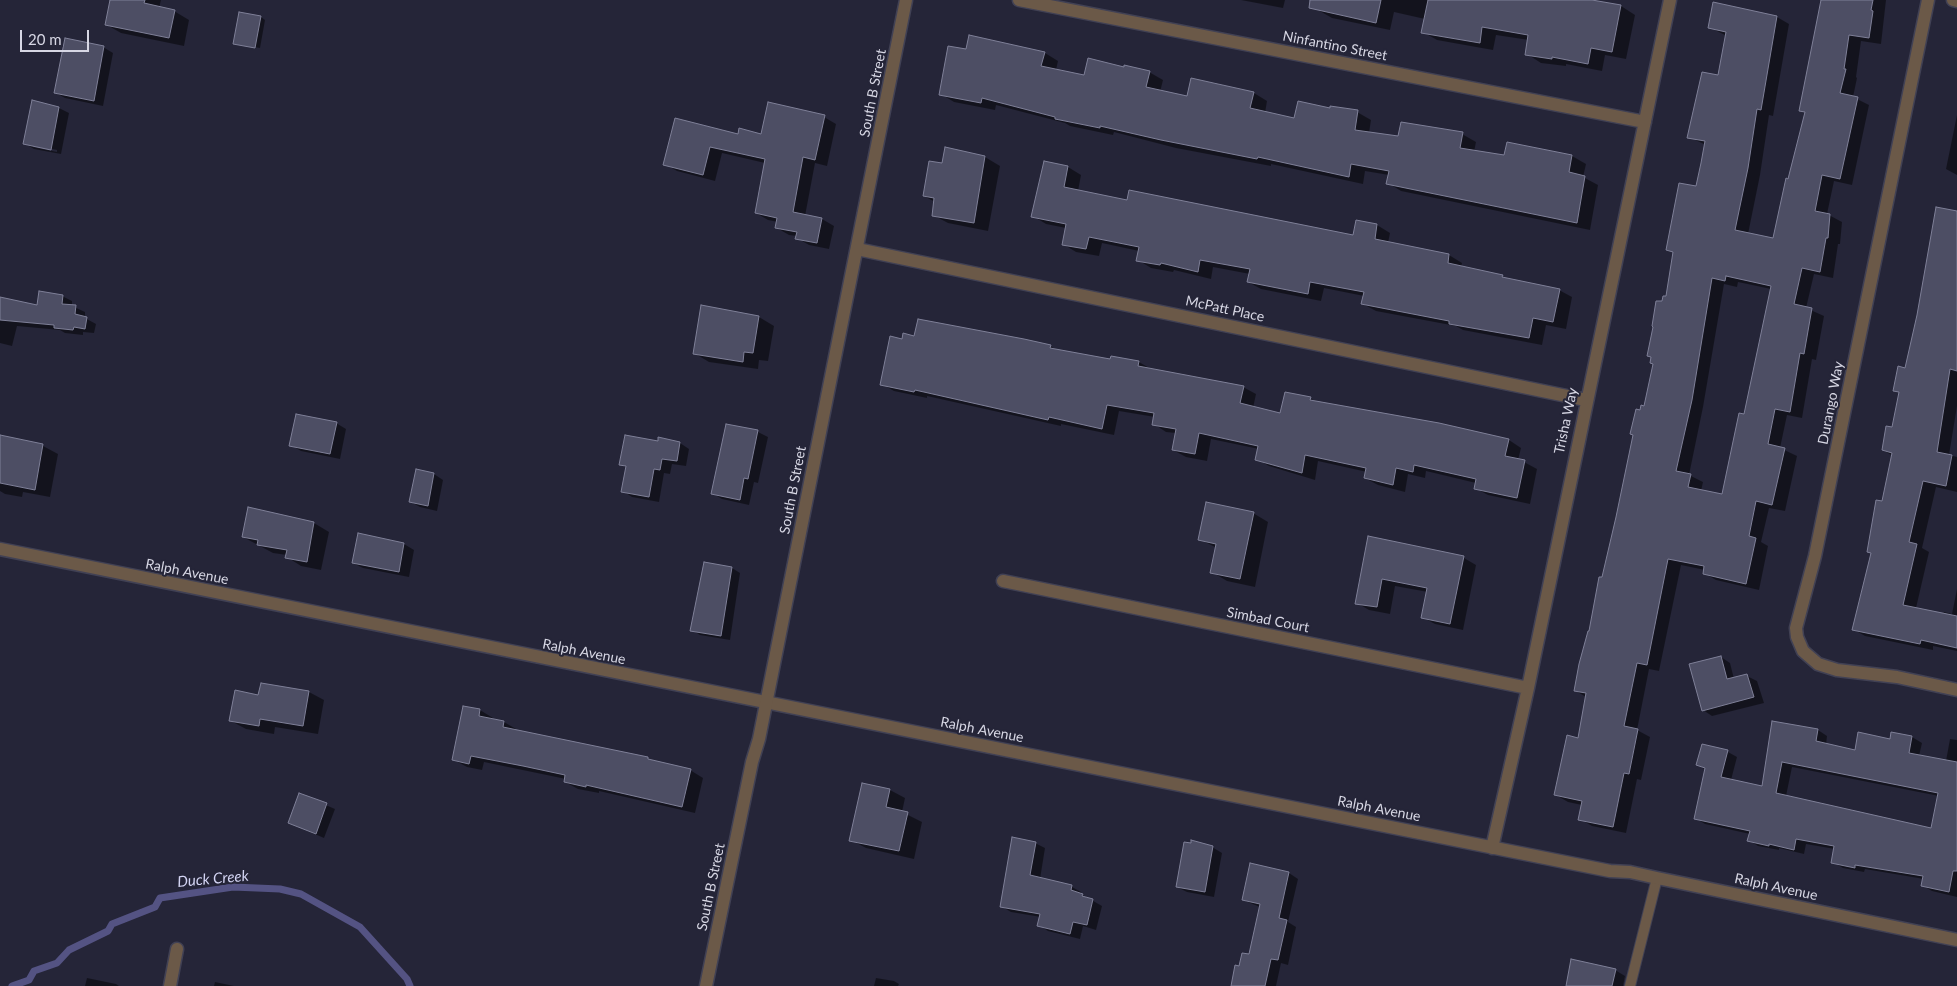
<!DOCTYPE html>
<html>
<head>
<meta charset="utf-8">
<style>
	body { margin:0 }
	#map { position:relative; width:1957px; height:986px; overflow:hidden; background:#252538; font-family:Lato,sans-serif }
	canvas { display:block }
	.scale { position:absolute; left:20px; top:30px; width:69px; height:22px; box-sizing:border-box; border:2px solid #d7d7e4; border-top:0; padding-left:6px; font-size:15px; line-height:18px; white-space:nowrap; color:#d7d7e4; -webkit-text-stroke:4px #252538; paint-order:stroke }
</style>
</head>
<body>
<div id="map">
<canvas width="1957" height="986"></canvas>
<div class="scale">20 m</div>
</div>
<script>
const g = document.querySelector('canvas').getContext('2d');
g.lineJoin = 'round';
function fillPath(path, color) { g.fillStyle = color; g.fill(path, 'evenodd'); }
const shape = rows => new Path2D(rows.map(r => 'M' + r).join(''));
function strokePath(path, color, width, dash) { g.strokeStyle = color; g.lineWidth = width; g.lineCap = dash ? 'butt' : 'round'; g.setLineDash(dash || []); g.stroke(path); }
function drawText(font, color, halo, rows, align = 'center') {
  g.font = font + ' Lato,sans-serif'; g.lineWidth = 4; g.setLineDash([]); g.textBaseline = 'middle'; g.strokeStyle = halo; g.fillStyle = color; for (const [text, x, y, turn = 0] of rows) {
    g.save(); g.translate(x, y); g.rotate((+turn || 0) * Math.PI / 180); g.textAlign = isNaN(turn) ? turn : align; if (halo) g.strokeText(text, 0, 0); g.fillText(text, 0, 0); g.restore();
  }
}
fillPath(shape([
	[112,0,161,0,159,8,174,11,189,20,184,46,121,33,107,25],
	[1241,0,1285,0,1283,8],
	[1321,0,1587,0,1621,6,1635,15,1626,59,1605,55,1602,71,1566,64,1566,66,1541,63,1527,54,1529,40,1496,35,1493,50,1437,40,1423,32,1425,19,1394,12,1390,30,1332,18,1318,10],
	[1828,0,1886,0,1881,44,1861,41,1856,77,1857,78,1853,97,1869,105,1852,185,1834,181,1827,214,1842,222,1840,244,1838,244,1833,278,1814,274,1806,308,1824,316,1816,360,1812,359,1802,418,1787,415,1780,448,1797,456,1785,511,1769,508,1761,542,1768,546,1759,590,1716,580,1704,573,1705,570,1681,565,1659,671,1649,669,1637,730,1650,737,1641,780,1637,779,1626,833,1592,826,1580,819,1582,805,1568,802,1556,795,1579,739,1586,697,1576,691,1641,411,1645,408,1654,365,1663,303,1667,298,1674,253,1667,249,1697,188,1706,145,1689,137,1719,76,1727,36,1709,27,1714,4,1777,17,1789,24,1773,116,1769,115,1760,175,1748,234,1774,240,1806,113,1800,110],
	[1738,282,1771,289,1745,416,1723,495,1701,491,1703,482,1689,475,1703,407,1724,284,1737,287],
	[240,14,261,17,265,20,260,48,235,44],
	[103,47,113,53,103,106,65,98,56,93],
	[967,51,1045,53,1058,61,1056,70,1084,77,1124,69,1149,72,1163,80,1160,92,1188,97,1192,79,1216,83,1254,93,1267,101,1265,113,1295,120,1331,109,1357,112,1371,120,1369,133,1399,138,1462,134,1476,142,1474,152,1505,157,1508,143,1572,156,1586,164,1583,177,1598,185,1590,230,1401,191,1388,183,1389,175,1365,171,1363,184,1271,164,1271,166,1176,148,1114,132,1113,135,1070,126,1065,123,996,105,995,110,954,102,941,94],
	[33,102,59,108,69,113,61,154,34,149,24,143],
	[33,145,57,150,57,152,33,147],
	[1957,115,1957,175,1946,169],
	[824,117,836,124,827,166,815,163,805,216,822,219,834,226,829,249,809,245,797,238,797,236,789,235,777,228,778,222,768,220,756,213,765,163,722,153,715,181,677,171,665,164,739,136,762,135],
	[946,149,985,157,1000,166,988,231,948,223,933,215,935,202,924,196,943,165],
	[1045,162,1068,167,1081,175,1078,191,1128,202,1354,237,1357,221,1377,225,1390,233,1388,243,1449,255,1462,263,1461,267,1502,276,1508,280,1559,290,1572,297,1566,329,1546,325,1542,345,1463,330,1456,326,1376,311,1363,304,1364,296,1324,288,1321,301,1261,289,1248,282,1250,274,1213,267,1211,279,1174,270,1173,272,1151,268,1138,260,1139,251,1102,243,1099,256,1076,252,1063,244,1066,228,1046,224,1033,216],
	[1957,212,1957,406,1949,455,1957,457,1957,492,1936,487,1922,548,1929,552,1916,608,1943,614,1944,612,1952,614,1957,589,1957,651,1933,646,1933,650,1865,636,1853,629,1872,553,1893,456,1883,450,1893,429,1900,393,1895,390,1906,369],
	[62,296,72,301,72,306,85,312,85,318,96,324,94,333,83,332,83,335,65,333,60,330,17,326,12,346,0,343,0,298,38,307],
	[759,317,774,326,768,361,759,360,758,369,709,362,694,353],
	[915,337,1050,346,1059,351,1111,360,1139,362,1151,369,1243,387,1256,394,1253,408,1281,414,1310,398,1318,403,1509,440,1521,448,1518,460,1524,462,1537,469,1530,504,1488,495,1475,488,1476,483,1426,471,1425,478,1408,474,1405,492,1378,485,1365,478,1367,472,1318,461,1315,480,1269,466,1257,459,1259,449,1211,439,1207,461,1186,457,1173,450,1176,433,1166,432,1154,424,1155,417,1119,411,1114,435,1061,424,1061,426,927,396,927,398,894,391,882,384,903,340],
	[336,423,346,429,340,459,301,451,291,445],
	[727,426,758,432,768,437,758,483,754,482,749,505,722,499,712,493],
	[0,436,43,446,58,454,50,497,23,492,22,497,5,494,0,491],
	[659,443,680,443,689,449,686,466,672,464,670,474,664,473,659,502,632,497,623,491,627,468,621,464],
	[434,474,443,480,437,511,420,507,411,502],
	[249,508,314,523,329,532,321,570,301,566,287,557,287,555,273,553,243,537],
	[1253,513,1268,522,1255,587,1227,581,1212,572,1217,548,1199,539],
	[1369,537,1464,558,1476,565,1463,630,1435,624,1422,617,1428,592,1395,586,1390,614,1369,610,1357,603],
	[404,544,414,550,409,577,363,568,353,563],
	[732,568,740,573,730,640,700,635,692,630],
	[1721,657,1730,663,1734,679,1747,676,1757,681,1764,703,1712,716,1703,710],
	[309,692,324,700,318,734,275,727,274,734,246,729,231,721,259,696],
	[464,707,480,710,493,718,492,720,504,722,516,729,516,731,648,758,654,762,690,770,703,778,695,813,599,791,599,793,578,789,565,782,566,779,484,762,482,770,467,767,454,760],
	[1773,723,1818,730,1827,736,1826,745,1856,751,1891,740,1892,733,1912,737,1922,743,1919,756,1946,761,1950,739,1957,740,1957,897,1932,891,1922,885,1924,879,1865,869,1864,872,1843,868,1833,862,1835,849,1806,844,1804,854,1779,848,1779,850,1758,846,1749,840,1750,834,1705,824,1695,818,1706,770,1698,765,1703,745,1728,752,1737,757,1731,780,1763,787],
	[1792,767,1939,796,1932,830,1786,796],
	[890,790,905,798,902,812,922,822,914,859,866,848,851,840],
	[300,794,335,809,324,838,289,823],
	[1035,843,1045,848,1040,879,1072,887,1081,892,1081,894,1102,906,1096,930,1083,926,1080,939,1048,931,1039,925,1041,917,1011,912,1001,906],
	[1212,847,1222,853,1214,897,1187,892,1177,887],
	[1289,873,1298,879,1288,922,1296,927,1288,965,1281,963,1276,986,1239,986,1240,968,1250,956,1260,907,1243,900],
	[1615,970,1625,976,1623,986,1567,986],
	[87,978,116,984,119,986,85,986],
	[876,978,894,981,899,984,898,986,874,986],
	[215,982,234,986,214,986]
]), '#0007');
strokePath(shape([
	[12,986,29,980,34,971,57,963,69,950,108,931,112,924,155,907,160,898,233,887,280,889,301,894,360,927,407,979,410,986]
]), '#545383', 7);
const building = shape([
	[110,0,145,0,144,3,175,10,169,38,105,25,110,0],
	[1310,0,1381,0,1376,23,1309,8,1310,0],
	[1428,0,1592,0,1621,5,1612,52,1591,48,1588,64,1552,57,1552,59,1525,55,1528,35,1482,27,1480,43,1421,33,1428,0],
	[1821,0,1873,0,1871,10,1873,11,1869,38,1849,35,1844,69,1846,69,1840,93,1858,97,1840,179,1822,175,1815,211,1830,214,1828,238,1826,238,1820,272,1802,268,1794,304,1812,308,1804,354,1800,353,1790,412,1775,409,1768,444,1785,448,1772,505,1756,501,1749,536,1756,538,1746,584,1703,574,1704,566,1668,559,1647,665,1637,663,1624,726,1638,729,1629,774,1624,773,1613,827,1578,820,1582,801,1554,795,1567,735,1578,738,1586,693,1574,691,1579,664,1588,631,1589,631,1599,577,1602,577,1616,517,1633,435,1630,434,1636,409,1640,410,1641,405,1644,406,1653,364,1650,363,1651,357,1647,356,1653,327,1652,326,1656,301,1662,301,1663,296,1666,296,1673,252,1666,250,1679,183,1696,186,1701,163,1705,141,1687,138,1702,72,1718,75,1726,32,1708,28,1713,2,1777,16,1761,110,1757,109,1748,168,1735,230,1773,238,1786,178,1788,179,1805,112,1799,111,1821,0],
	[1726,276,1771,286,1744,414,1739,413,1722,494,1688,487,1691,474,1676,471,1692,400,1712,278,1725,281,1726,276],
	[239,12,261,16,255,48,233,44,239,12],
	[969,35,1045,52,1041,66,1084,75,1088,58,1124,67,1124,65,1150,71,1146,87,1187,96,1191,78,1254,92,1250,108,1294,118,1298,101,1330,108,1330,106,1358,110,1355,130,1398,136,1401,122,1463,132,1460,148,1504,155,1507,142,1572,155,1569,172,1585,176,1577,223,1386,184,1389,171,1351,164,1349,177,1258,157,1257,159,1161,140,1100,126,1100,128,1055,119,1055,117,982,98,981,103,939,95,948,46,966,49,969,35],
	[65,38,104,46,94,101,54,93,65,38],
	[32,100,59,107,51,150,23,144,32,100],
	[768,102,825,115,815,160,803,157,793,212,822,218,817,243,795,239,797,232,775,228,777,218,755,213,765,159,710,147,703,175,663,165,675,118,738,134,739,128,761,134,768,102],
	[945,147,985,156,974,223,932,216,934,198,923,196,929,161,942,163,945,147],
	[1044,161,1068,166,1064,187,1127,200,1129,190,1353,235,1356,220,1377,224,1375,239,1449,254,1448,263,1503,275,1502,277,1560,289,1553,322,1533,318,1529,338,1449,324,1449,321,1361,304,1364,292,1310,282,1308,294,1247,282,1250,269,1200,260,1198,272,1161,263,1160,265,1136,261,1139,247,1089,237,1086,249,1062,245,1066,224,1031,217,1044,161],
	[1936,207,1957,211,1957,371,1950,369,1937,452,1952,455,1946,486,1923,481,1909,542,1917,544,1903,605,1957,616,1957,648,1921,640,1920,644,1852,630,1871,553,1867,552,1876,500,1882,501,1892,453,1882,450,1886,426,1892,427,1899,392,1893,391,1898,366,1905,368,1917,315,1936,207],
	[39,291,63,295,62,304,76,305,75,314,87,317,85,329,74,327,73,330,54,328,54,325,0,320,0,297,37,305,39,291],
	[701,305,759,316,753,353,744,352,743,362,693,354,701,305],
	[918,319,1024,339,1051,345,1050,348,1110,359,1111,356,1139,361,1138,366,1244,386,1240,403,1280,413,1285,392,1311,397,1310,400,1439,423,1509,439,1505,456,1525,460,1517,498,1474,489,1476,479,1414,465,1413,472,1396,468,1393,485,1364,478,1366,468,1305,455,1302,473,1255,460,1258,446,1199,433,1195,454,1172,450,1176,429,1152,425,1154,413,1107,405,1102,429,1049,417,1048,420,915,390,914,392,880,385,890,336,902,339,903,333,914,336,918,319],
	[296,414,337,422,330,454,289,446,296,414],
	[726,424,758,430,748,479,744,478,740,500,711,494,726,424],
	[0,435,43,444,35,490,0,483,0,435],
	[625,435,658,441,658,437,680,442,677,461,662,459,660,470,654,469,649,497,621,492,626,466,619,465,625,435],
	[416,469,434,473,428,506,409,502,416,469],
	[1206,502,1254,512,1240,579,1210,573,1216,544,1198,540,1206,502],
	[248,507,314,522,307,562,285,558,287,550,257,545,258,540,242,537,248,507],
	[358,533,404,543,399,572,352,563,358,533],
	[1368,536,1464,556,1450,624,1421,618,1427,588,1382,579,1377,607,1355,604,1368,536],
	[704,562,732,567,721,636,690,631,704,562],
	[1721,656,1727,679,1747,674,1754,697,1702,711,1689,664,1721,656],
	[261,683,309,691,303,726,260,719,259,726,229,721,235,690,258,695,261,683],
	[463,706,480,709,479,716,504,721,503,727,648,757,648,759,691,769,682,807,586,785,586,787,564,782,565,775,523,766,471,756,469,764,452,760,463,706],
	[1772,721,1818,729,1816,741,1855,750,1858,732,1890,739,1891,732,1912,736,1909,753,1957,762,1957,871,1953,871,1949,892,1921,886,1923,876,1855,865,1855,868,1831,863,1834,846,1796,839,1794,850,1769,844,1769,846,1747,841,1750,831,1694,819,1705,768,1696,765,1702,744,1728,750,1721,777,1762,786,1772,721],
	[1782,762,1938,793,1931,828,1776,793,1782,762],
	[862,783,890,789,886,807,908,812,899,851,849,841,862,783],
	[299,793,327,803,316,834,288,823,299,793],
	[1012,837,1036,842,1030,875,1072,885,1071,890,1083,894,1082,896,1093,899,1087,925,1073,922,1070,934,1037,926,1040,914,1000,907,1012,837],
	[1191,840,1213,846,1205,892,1176,887,1184,842,1191,843,1191,840],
	[1250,863,1289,872,1279,918,1287,920,1278,960,1271,959,1265,986,1231,986,1235,965,1239,966,1242,953,1249,954,1260,904,1242,900,1250,863],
	[1571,959,1616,969,1612,986,1566,986,1571,959]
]);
fillPath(building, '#4d4e64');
strokePath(building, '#7f8098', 1);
const service = shape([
	[1630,986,1657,878]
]);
const minor = shape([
	[1019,0,1645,122],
	[1928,0,1815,556,1796,628,1797,637,1803,651,1818,664,1837,670,1897,677,1957,690],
	[1953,0,1957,1],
	[857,249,1586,400],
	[0,549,1610,871,1630,872,1657,878,1957,940],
	[1003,581,1528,688],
	[1492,848,1528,688,1670,0],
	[170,986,177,949]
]);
const tertiary = shape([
	[706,986,752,762,759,739,906,0]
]);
strokePath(service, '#414154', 12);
strokePath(minor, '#414154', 15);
strokePath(tertiary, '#414154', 15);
strokePath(service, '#6b5948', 10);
strokePath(minor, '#6b5948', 12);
strokePath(tertiary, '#6b5948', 12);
drawText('14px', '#d7d7e4', '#252538', [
	["Ninfantino Street",1335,46,11],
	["South B Street",873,93,-79],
	["McPatt Place",1225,309,12],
	["Durango Way",1831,403,-79],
	["Trisha Way",1566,421,-78],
	["South B Street",793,490,-79],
	["Ralph Avenue",187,572,11],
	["Simbad Court",1268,620,11],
	["Ralph Avenue",584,652,11],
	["Ralph Avenue",982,730,11],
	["Ralph Avenue",1379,809,11],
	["South B Street",711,887,-78],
	["Ralph Avenue",1776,887,12]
]);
drawText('italic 15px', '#d4d5f4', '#252538', [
	["Duck Creek",213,879,-5]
]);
</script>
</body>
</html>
